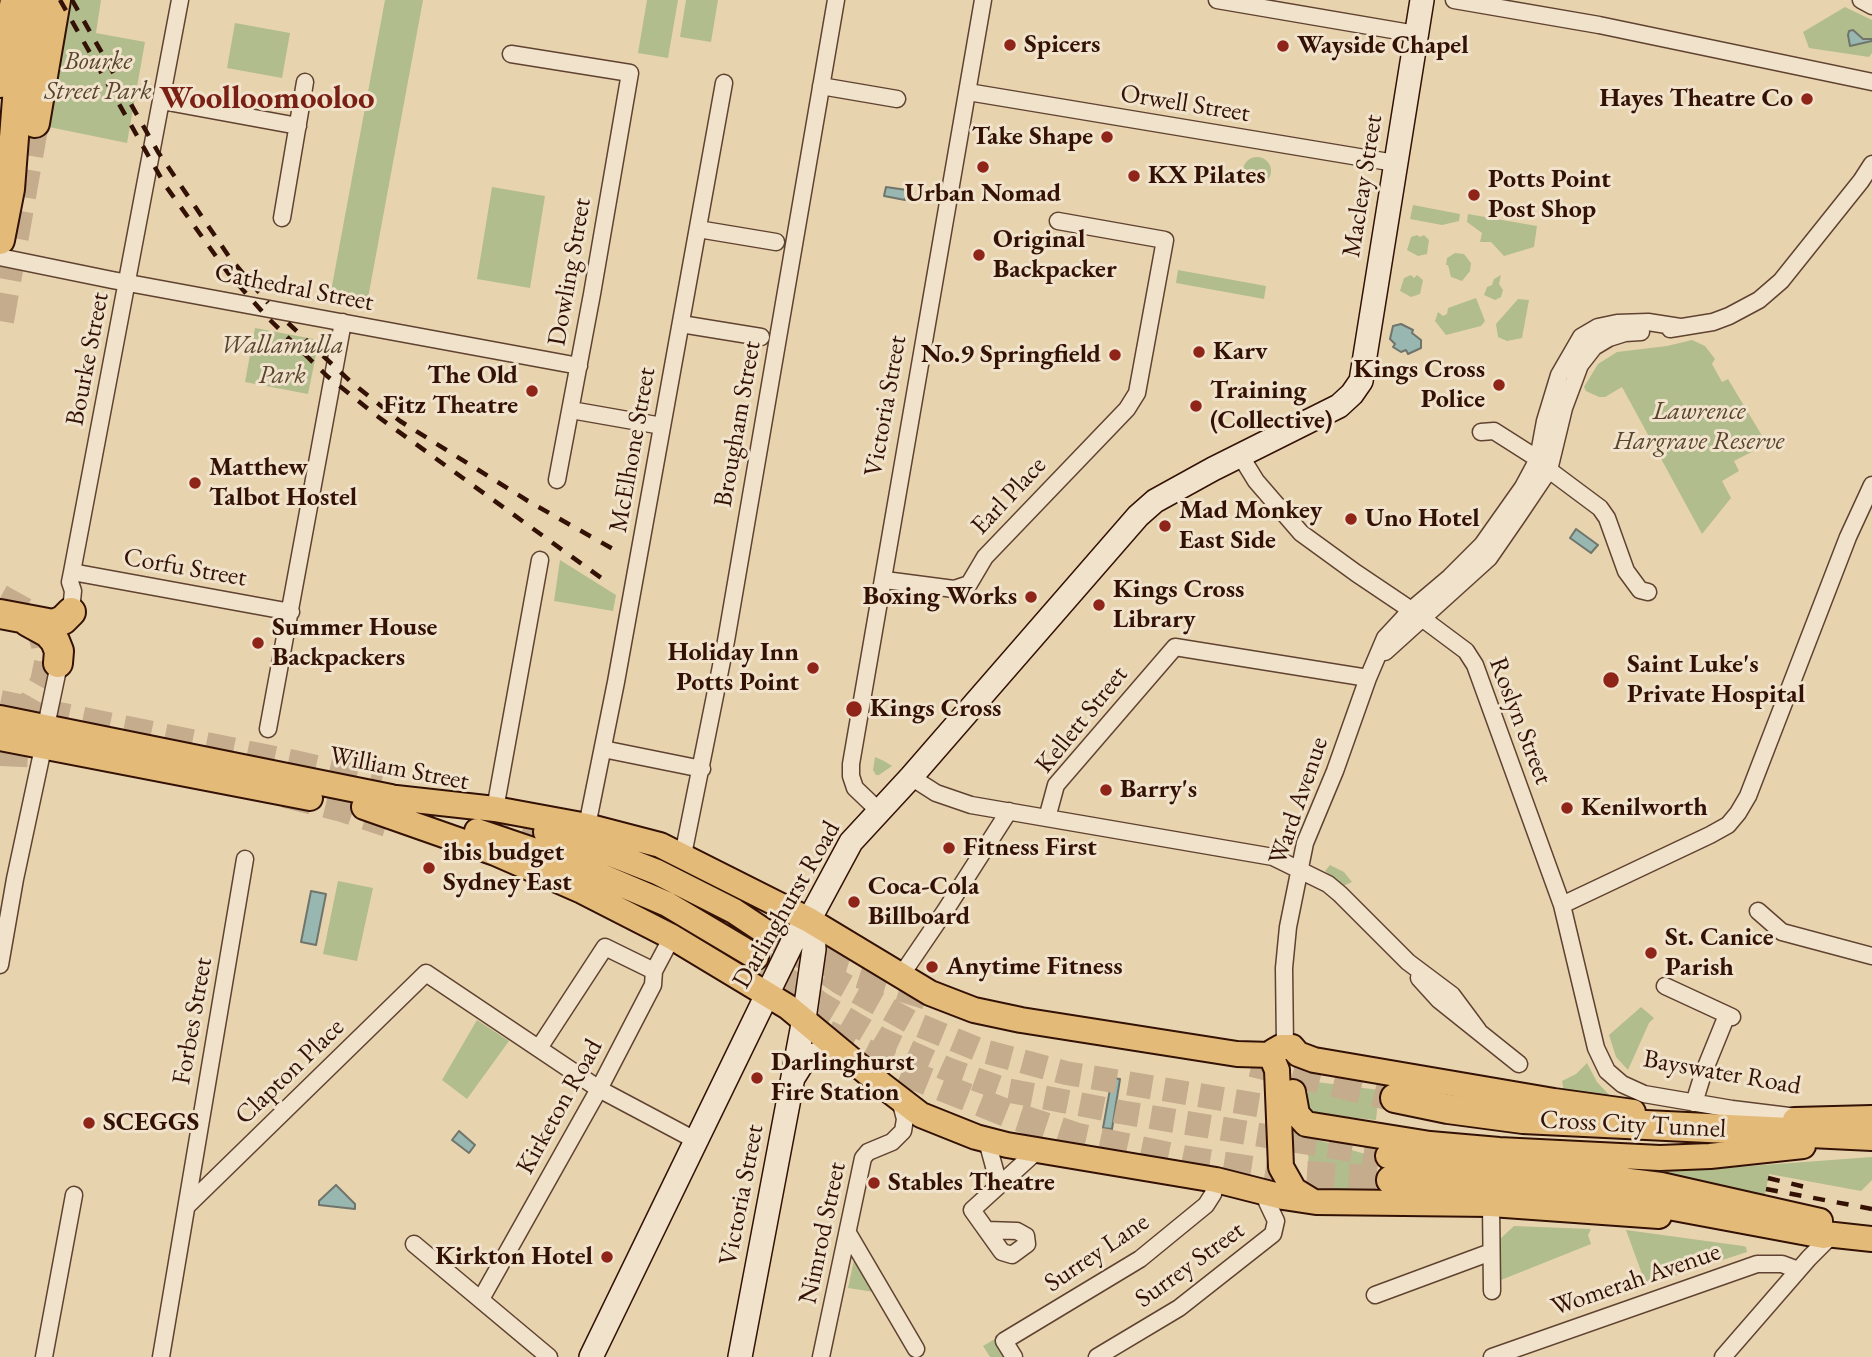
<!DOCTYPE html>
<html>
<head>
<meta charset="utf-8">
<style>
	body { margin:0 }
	canvas { display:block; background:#e8d3af }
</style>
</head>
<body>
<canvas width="1872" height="1357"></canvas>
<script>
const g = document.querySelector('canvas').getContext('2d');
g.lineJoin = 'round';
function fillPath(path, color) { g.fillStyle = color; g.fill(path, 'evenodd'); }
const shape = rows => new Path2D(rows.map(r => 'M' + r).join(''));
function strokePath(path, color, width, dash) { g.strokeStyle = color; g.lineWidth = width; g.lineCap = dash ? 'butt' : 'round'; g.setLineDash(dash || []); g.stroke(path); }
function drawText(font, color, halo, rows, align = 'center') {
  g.font = font + ' "EB Garamond",serif'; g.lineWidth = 6; g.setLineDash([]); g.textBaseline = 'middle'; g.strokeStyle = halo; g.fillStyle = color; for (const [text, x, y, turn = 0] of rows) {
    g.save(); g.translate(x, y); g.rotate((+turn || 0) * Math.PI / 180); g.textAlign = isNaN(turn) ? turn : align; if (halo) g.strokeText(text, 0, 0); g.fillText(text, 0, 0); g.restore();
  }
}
fillPath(shape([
	[70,0,101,0,96,33,145,42,127,143,49,127],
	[385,0,423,0,366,309,329,302],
	[647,0,678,0,668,58,638,53],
	[686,0,718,0,711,42,680,37],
	[1845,7,1872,20,1872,53,1869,57,1809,48,1803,32],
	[235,23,290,33,282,78,227,68],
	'1243 171a14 14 0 1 1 28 0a14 14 0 1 1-28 0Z',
	[492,187,545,196,530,288,477,279],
	[1413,205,1460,214,1459,221,1442,225,1410,219],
	[1468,214,1537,226,1534,247,1504,256,1491,242,1480,242,1482,233,1467,222],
	[1417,235,1420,237,1424,235,1429,240,1427,254,1418,256,1407,250,1411,237],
	[1455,253,1464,254,1471,263,1470,271,1462,281,1451,277,1448,265,1446,265,1447,258],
	[1178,270,1266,286,1264,299,1176,283],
	[1411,275,1414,278,1417,275,1423,280,1420,294,1411,297,1400,291,1404,278],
	[1501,275,1499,284,1503,290,1501,297,1495,300,1484,295,1487,287,1492,285,1494,279],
	[1476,298,1485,321,1481,326,1446,335,1435,321,1438,312,1443,316,1447,314,1448,308],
	[1518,299,1529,300,1522,338,1507,341,1498,337,1496,324],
	[255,328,319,340,308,394,245,382],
	[1692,340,1705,346,1715,359,1712,364,1722,382,1728,379,1767,444,1734,461,1739,471,1722,481,1731,498,1702,534,1622,387,1605,397,1599,397,1586,391,1584,387,1598,364,1617,352,1667,346],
	[560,560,616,595,613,611,554,601],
	[875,757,884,761,892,766,879,775,876,775,873,770],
	[1330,865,1344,872,1352,882,1343,886,1325,871],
	[338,881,373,888,357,961,323,954],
	[1641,1007,1654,1018,1649,1023,1628,1070,1616,1057,1609,1035],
	[477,1020,509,1041,467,1099,442,1080],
	[1587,1063,1597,1082,1615,1101,1564,1092,1562,1081,1576,1074],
	[1309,1081,1379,1090,1376,1120,1347,1117,1345,1125,1309,1119,1307,1100],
	[1308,1137,1375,1157,1375,1190,1309,1189],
	[1872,1157,1872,1180,1861,1191,1769,1174,1764,1200,1612,1166,1723,1168],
	[1514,1226,1591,1229,1588,1235,1591,1244,1501,1280,1500,1239],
	[1626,1230,1743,1246,1746,1247,1747,1252,1646,1285],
	[854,1260,874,1292,848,1288],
	[995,1339,1006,1357,990,1357,983,1346]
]), '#b2bd8d');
const water = shape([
	[1853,30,1863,39,1872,39,1872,41,1850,46,1848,35,1849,31,1853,30],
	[886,187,907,190,905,200,884,196,886,187],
	[1401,324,1413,330,1412,333,1421,340,1421,348,1408,354,1406,350,1401,352,1393,347,1395,344,1390,339,1393,326,1401,324],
	[1576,529,1598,545,1591,553,1570,538,1576,529],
	[311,891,326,894,316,945,301,942,311,891],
	[1112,1078,1120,1079,1112,1129,1103,1128,1112,1078],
	[459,1131,475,1145,469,1153,452,1140,459,1131],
	[336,1185,355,1204,355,1209,319,1205,319,1201,336,1185]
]);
fillPath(water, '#98b7b0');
strokePath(water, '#70756c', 2);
strokePath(shape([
	[767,933,841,983,911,1022,980,1050,1066,1073,1300,1112],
	[756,957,821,1004,880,1039,947,1069,1006,1090,1120,1112,1388,1156]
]), '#c4ac8d', 24, [24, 12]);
strokePath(shape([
	[0,321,35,123],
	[0,598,29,614,40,628,45,645,48,663,44,682,30,707,17,720],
	[0,704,294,764,381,784],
	[0,752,43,754],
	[285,794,342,808,387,823],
	[484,813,570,846],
	[744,925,843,969,928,996],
	[827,1034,919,1078,1014,1116,1078,1137,1183,1159,1271,1173,1391,1180],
	[1252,1063,1395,1098]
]), '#c4ac8d', 28, [28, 14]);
const street = shape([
	[1217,0,1416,34],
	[1454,0,1599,25,1872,82],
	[1861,0,1872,6],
	[511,54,630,73,592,294,557,480],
	[821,86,897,99],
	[968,92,1395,163],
	[162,101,298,126],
	[282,218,305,82],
	[698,229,776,242],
	[0,257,112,280,579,366],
	[681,324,761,337],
	[1670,329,1713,322,1729,316,1759,300,1781,281,1861,181,1872,164],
	[571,410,662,426],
	[1481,432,1494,431,1538,459,1549,470,1600,508,1607,518,1626,571,1640,590,1648,592],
	[1240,455,1256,481,1301,533,1356,573,1411,610,1466,651,1475,665,1562,905,1596,1048,1607,1071,1622,1084,1644,1094,1732,1109,1805,1118],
	[72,572,291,612],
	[885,580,954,589,969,584,985,557,1127,409,1137,393,1165,240,1058,221],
	[70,620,73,591,70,582,72,572,180,0],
	[1385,652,1489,558,1518,516,1549,470,1564,408,1580,365,1594,347,1609,338,1625,333,1641,332],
	[46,726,61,655],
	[268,729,343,322],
	[603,749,702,769],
	[911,777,936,793,971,805,1273,857,1328,884,1340,894,1408,962,1452,995,1478,1030],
	[495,809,540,560],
	[878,810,855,788,851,776,851,764,983,0],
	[1047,818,1056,785,1175,647,1368,678],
	[587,826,616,682,724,83],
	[683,855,726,641,836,0],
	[1562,905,1710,835,1728,825,1738,813,1748,796,1848,537,1872,485],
	[1758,911,1782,932,1872,956],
	[0,965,15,879,43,748],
	[900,977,945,911,1009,811],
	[1419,978,1439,1000,1519,1064],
	[1665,986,1732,1017],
	[1285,1046,1284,968,1288,927,1305,843,1335,771,1368,678,1385,638,1411,610,1450,577,1482,545,1523,487,1538,459,1545,421,1559,375,1581,337,1598,327,1617,323,1648,322,1680,327],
	[539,1048,605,947,654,971],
	[1694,1103,1703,1074,1727,1015],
	[987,1141,999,1185],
	[1491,1204,1492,1291],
	[187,1206,426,973,599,1089,695,1140],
	[987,1230,1017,1231,1026,1236,1027,1244,1012,1255,1002,1252,972,1210,1038,1150],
	[848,1233,916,1349],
	[414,1244,549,1357],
	[1375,1295,1491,1252],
	[481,1299,599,1089,653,985,654,971,672,937],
	[44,1357,74,1195],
	[161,1357,245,859],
	[821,1357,863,1158,868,1152,892,1142,903,1131,905,1119,900,1100],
	[1014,1357,1004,1341,1140,1259,1206,1205,1213,1194,1216,1180],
	[1097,1357,1179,1308,1273,1234,1276,1221,1267,1202,1267,1193],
	[1492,1357,1757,1264,1782,1264,1798,1270],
	[1723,1357,1809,1258,1832,1235]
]);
const secondary = shape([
	[793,1078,803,1062,817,1054,833,1055,854,1064],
	[591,1357,796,935,809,920,851,842,911,777,1138,516,1155,501,1213,469,1339,406,1352,394,1361,381,1422,0],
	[740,1357,804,1019,814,949,813,934,809,920]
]);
const primary = shape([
	[0,718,391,797],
	[0,738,310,798],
	[396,798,495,809,587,826,660,845,809,920,930,993,974,1010,1021,1020,1237,1054,1272,1055],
	[364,807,495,853,582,891,672,937,788,1007,882,1085,921,1115,976,1137,1007,1145,1216,1180,1283,1197,1316,1202,1491,1204,1659,1216],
	[477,831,571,863,667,904,756,957],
	[546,832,601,850,657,872,734,911,767,933],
	[1293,1092,1297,1114,1306,1124,1430,1144,1499,1150,1660,1158,1710,1156,1803,1146],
	[1795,1120,1872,1118],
	[1388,1156,1574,1174,1661,1185,1820,1221],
	[1312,1201,1294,1190,1281,1167,1277,1070,1272,1058,1274,1051,1281,1047,1292,1047,1298,1054,1314,1060,1554,1101,1633,1112],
	[1807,1232,1872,1239]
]);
const highway = shape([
	[0,83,15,0],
	[35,123,56,0],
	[0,240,10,189,17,99,37,0],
	[0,614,53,624,63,620,71,612],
	[28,622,48,633,55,641,59,651,58,663],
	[1395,1098,1448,1109,1523,1119,1872,1136],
	[1391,1180,1573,1191,1658,1203,1824,1234]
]);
strokePath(street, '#604230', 19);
strokePath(secondary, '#331205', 26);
strokePath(primary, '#331205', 28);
strokePath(highway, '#331205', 32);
strokePath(street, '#f0e2cb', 16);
strokePath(secondary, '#f0e2cb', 23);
strokePath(primary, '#e4ba78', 24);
strokePath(highway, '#e4ba78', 28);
strokePath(shape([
	[60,0,165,185,228,273,268,318,327,376,377,416,604,580],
	[72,0,158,152,230,258,268,303],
	[288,323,351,382,400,421,528,501,620,553],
	[1768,1178,1809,1188],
	[1766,1189,1872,1209]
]), '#331205', 4.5, [12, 12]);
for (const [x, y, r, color] of [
	[1010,45,7,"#8f2418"],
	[1283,46,7,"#8f2418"],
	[1807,99,7,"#8f2418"],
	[1107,137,7,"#8f2418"],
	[983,167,7,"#8f2418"],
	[1134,176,7,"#8f2418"],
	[1474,195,7,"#8f2418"],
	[979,255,7,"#8f2418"],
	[1199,352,7,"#8f2418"],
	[1115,355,7,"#8f2418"],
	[1499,385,7,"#8f2418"],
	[532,391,7,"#8f2418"],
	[1196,406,7,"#8f2418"],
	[195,483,7,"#8f2418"],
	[1351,519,7,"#8f2418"],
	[1165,526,7,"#8f2418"],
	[1031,597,7,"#8f2418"],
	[1099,605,7,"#8f2418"],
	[258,643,7,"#8f2418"],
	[813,668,7,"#8f2418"],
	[1611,680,9,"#8f2418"],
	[854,709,9,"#8f2418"],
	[1106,790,7,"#8f2418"],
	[1567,808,7,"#8f2418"],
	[949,848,7,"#8f2418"],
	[429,868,7,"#8f2418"],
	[854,902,7,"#8f2418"],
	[1651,953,7,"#8f2418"],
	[932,967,7,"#8f2418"],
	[757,1078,7,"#8f2418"],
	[89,1123,7,"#8f2418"],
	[874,1183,7,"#8f2418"],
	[607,1257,7,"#8f2418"]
]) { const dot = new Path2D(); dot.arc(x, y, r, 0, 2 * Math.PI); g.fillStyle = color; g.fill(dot); strokePath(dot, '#f0e2cb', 2.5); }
drawText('bold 26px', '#331205', '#f0e2cb', [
	["Spicers",1024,45],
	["Wayside Chapel",1297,46],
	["Hayes Theatre Co",1793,99,"right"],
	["Take Shape",1093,137,"right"],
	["KX Pilates",1148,176],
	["Potts Point",1488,180],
	["Post Shop",1488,210],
	["Urban Nomad",983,194,"center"],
	["Original",993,240],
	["Backpacker",993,270],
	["Karv",1213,352],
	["No.9 Springfield",1101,355,"right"],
	["Kings Cross",1485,370,"right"],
	["Police",1485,400,"right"],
	["The Old",518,376,"right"],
	["Fitz Theatre",518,406,"right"],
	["Training",1210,391],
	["(Collective)",1210,421],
	["Matthew",209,468],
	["Talbot Hostel",209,498],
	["Mad Monkey",1179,511],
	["East Side",1179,541],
	["Uno Hotel",1365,519],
	["Kings Cross",1113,590],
	["Library",1113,620],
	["Boxing Works",1017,597,"right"],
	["Summer House",272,628],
	["Backpackers",272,658],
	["Holiday Inn",799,653,"right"],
	["Potts Point",799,683,"right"],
	["Saint Luke's",1627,665],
	["Private Hospital",1627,695],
	["Kings Cross",870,709],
	["Barry's",1120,790],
	["Kenilworth",1581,808],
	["Fitness First",963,848],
	["ibis budget",443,853],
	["Sydney East",443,883],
	["Coca-Cola",868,887],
	["Billboard",868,917],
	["St. Canice",1665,938],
	["Parish",1665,968],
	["Anytime Fitness",946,967],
	["Darlinghurst",771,1063],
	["Fire Station",771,1093],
	["SCEGGS",103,1123],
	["Stables Theatre",888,1183],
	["Kirkton Hotel",593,1257,"right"]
], 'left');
drawText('italic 26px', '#59452e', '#f0e2cb', [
	["Bourke",98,62],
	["Street Park",98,92],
	["Wallamulla",282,346],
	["Park",282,376],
	["Lawrence",1699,412],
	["Hargrave Reserve",1699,442]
]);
drawText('26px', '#331205', '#f0e2cb', [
	["Orwell Street",1185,104,9],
	["Macleay Street",1363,186,-81],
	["Dowling Street",570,272,-80],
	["Cathedral Street",294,288,11],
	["Bourke Street",88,359,-79],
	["Victoria Street",886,406,-80],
	["Brougham Street",738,424,-80],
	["McElhone Street",633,450,-80],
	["Earl Place",1009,496,-47],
	["Corfu Street",185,568,10],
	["Kellett Street",1082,720,-51],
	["Roslyn Street",1520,721,69],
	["William Street",399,769,11],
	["Ward Avenue",1299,801,-71],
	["Darlinghurst Road",787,905,-60],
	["Forbes Street",193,1021,-80],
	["Clapton Place",290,1072,-44],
	["Bayswater Road",1722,1073,10],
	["Kirketon Road",560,1107,-61],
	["Cross City Tunnel",1633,1125,3],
	["Victoria Street",742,1195,-79],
	["Nimrod Street",823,1233,-78],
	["Surrey Lane",1097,1253,-34],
	["Surrey Street",1190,1265,-36],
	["Womerah Avenue",1636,1280,-19]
]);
drawText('bold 33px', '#7a1f14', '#f0e2cb', [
	["Woolloomooloo",267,99]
]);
</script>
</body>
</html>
